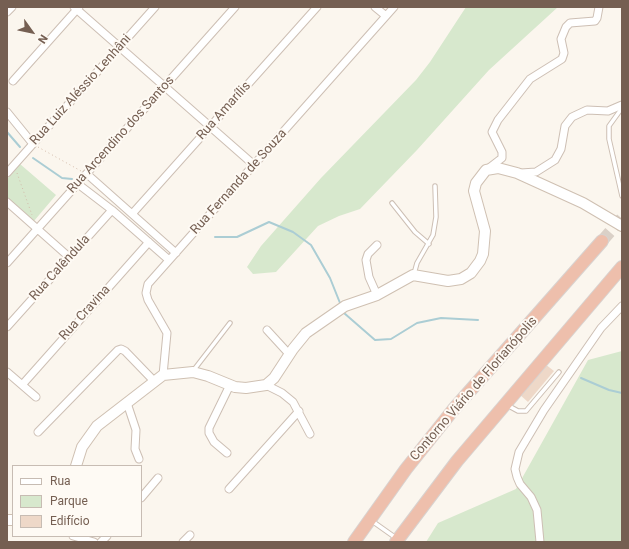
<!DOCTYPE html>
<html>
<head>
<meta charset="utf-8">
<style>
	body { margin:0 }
	#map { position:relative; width:629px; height:549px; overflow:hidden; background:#fbf6ee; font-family:Roboto,sans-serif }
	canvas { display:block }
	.frame { position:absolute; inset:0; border:8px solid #755f52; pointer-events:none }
	.legend { position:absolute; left:12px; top:465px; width:130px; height:72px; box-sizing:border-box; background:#fefaf4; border:1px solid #c7bcb3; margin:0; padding:5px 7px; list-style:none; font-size:12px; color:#755f52 }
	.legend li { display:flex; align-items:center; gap:8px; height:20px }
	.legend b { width:20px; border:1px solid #c7bcb3 }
	.north { position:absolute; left:12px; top:12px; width:40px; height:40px; -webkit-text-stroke:3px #fefaf4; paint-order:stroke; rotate:123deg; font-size:11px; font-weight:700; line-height:16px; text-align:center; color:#755f52 }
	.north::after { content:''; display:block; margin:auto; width:14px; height:18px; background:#755f52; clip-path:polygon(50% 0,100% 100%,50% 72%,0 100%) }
</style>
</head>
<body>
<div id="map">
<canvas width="629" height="549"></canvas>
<div class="frame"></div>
<ul class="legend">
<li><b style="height:5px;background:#fff"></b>Rua</li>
<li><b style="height:11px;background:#d7e8cd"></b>Parque</li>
<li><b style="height:11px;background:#eed8c8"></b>Edifício</li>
</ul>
<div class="north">N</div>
</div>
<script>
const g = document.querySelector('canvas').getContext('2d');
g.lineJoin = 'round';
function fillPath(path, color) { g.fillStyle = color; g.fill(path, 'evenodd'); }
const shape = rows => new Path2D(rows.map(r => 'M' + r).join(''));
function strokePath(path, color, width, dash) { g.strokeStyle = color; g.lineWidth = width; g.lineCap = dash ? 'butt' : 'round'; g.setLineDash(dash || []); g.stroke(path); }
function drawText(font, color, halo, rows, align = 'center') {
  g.font = font + ' Roboto,sans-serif'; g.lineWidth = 4; g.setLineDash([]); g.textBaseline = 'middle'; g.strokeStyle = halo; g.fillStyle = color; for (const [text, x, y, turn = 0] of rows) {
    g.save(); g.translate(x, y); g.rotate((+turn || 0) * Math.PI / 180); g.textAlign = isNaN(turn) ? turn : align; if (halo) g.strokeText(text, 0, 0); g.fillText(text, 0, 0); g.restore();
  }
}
fillPath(shape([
	[466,7,558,7,489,70,417,150,360,209,339,216,318,226,276,272,253,274,247,267,261,246,321,178,416,80,430,62],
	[20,164,56,195,34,221,7,198,7,179],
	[622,351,622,542,426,542,438,523,516,489,588,360]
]), '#d7e8cd');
strokePath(shape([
	[7,132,20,147],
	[33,158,62,178,72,179],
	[215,237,237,237,269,222,293,232,311,245,330,278,340,303],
	[344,313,375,340,391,339,417,323,441,318,478,320],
	[581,378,609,390,622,393]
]), '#abcdd4', 2);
fillPath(shape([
	[545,364,554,371,528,402,519,394]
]), '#eed8c8');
strokePath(shape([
	[602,241,622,218]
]), '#dad0c7', 12, [12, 6]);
const lane = shape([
	[622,108,609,126,609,139,622,196],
	[392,203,415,232,429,244],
	[414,274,417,263,433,235,436,217,435,186],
	[193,371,230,323],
	[507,405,518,411,526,411,559,372],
	[372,521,396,538]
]);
const street = shape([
	[74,7,254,165],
	[375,7,386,16],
	[7,12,12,7],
	[13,81,79,7],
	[7,112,33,144],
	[489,168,502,158,502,152,492,132,498,120,530,79,562,59,564,53,561,39,566,27,570,23,595,21,597,18,599,7],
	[7,173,155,7],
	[521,173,536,172,555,160,561,149,565,126,572,117,587,110,608,111,622,105],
	[87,174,176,253],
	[78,184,112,210,169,260],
	[7,202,69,257],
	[132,214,317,7],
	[377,245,368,254,366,260,369,277,377,295],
	[7,263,235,7],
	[7,327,112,210],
	[267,330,289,354],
	[7,372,36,397],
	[163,375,167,333,148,300,146,293,148,284,394,7],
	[22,385,149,242],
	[266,385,282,393,293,402,310,434],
	[127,403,136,430,135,449,139,459],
	[38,432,118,350,121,349,125,351,154,381],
	[227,453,214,442,209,433,209,428,230,385],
	[229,489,299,411],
	[141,498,158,478],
	[73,536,94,542],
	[101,542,107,536],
	[183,542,190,535],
	[540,542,537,510,531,497,520,484,517,477,515,469,519,452,544,410,601,328,622,306]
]);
const secondary = shape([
	[76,466,82,447,97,426,163,375,193,372,208,376,235,387,246,388,266,385,274,378,293,349,306,333,345,306,377,295,413,275,448,281,461,279,471,273,480,261,483,254,485,231,474,191,476,183,486,170,498,168,517,173,583,203,622,226],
	[7,520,13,520]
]);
const highway = shape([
	[354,542,406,469,453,410,602,241],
	[396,542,457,461,622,267]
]);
strokePath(lane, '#cdbfb4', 5.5);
strokePath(street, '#cdbfb4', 9);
strokePath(secondary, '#cfc0b2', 12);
strokePath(highway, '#d8d2cf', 14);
strokePath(shape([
	[38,147,81,171],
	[17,173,32,215]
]), '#d3bbaa', 1, [1, 3]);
strokePath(lane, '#fff', 3.5);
strokePath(street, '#fff', 7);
strokePath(secondary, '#fff', 10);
strokePath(highway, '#eebfac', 12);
drawText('13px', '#755f52', '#fefaf4', [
	["Rua Luiz Aléssio Lenhâni",81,90,-48],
	["Rua Amarílis",224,111,-48],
	["Rua Arcendino dos Santos",121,135,-48],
	["Rua Fernanda de Souza",239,182,-48],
	["Rua Calêndula",60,268,-48],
	["Rua Cravina",85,313,-48],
	["Contorno Viário de Florianópolis",474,389,-49]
]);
</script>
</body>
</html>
